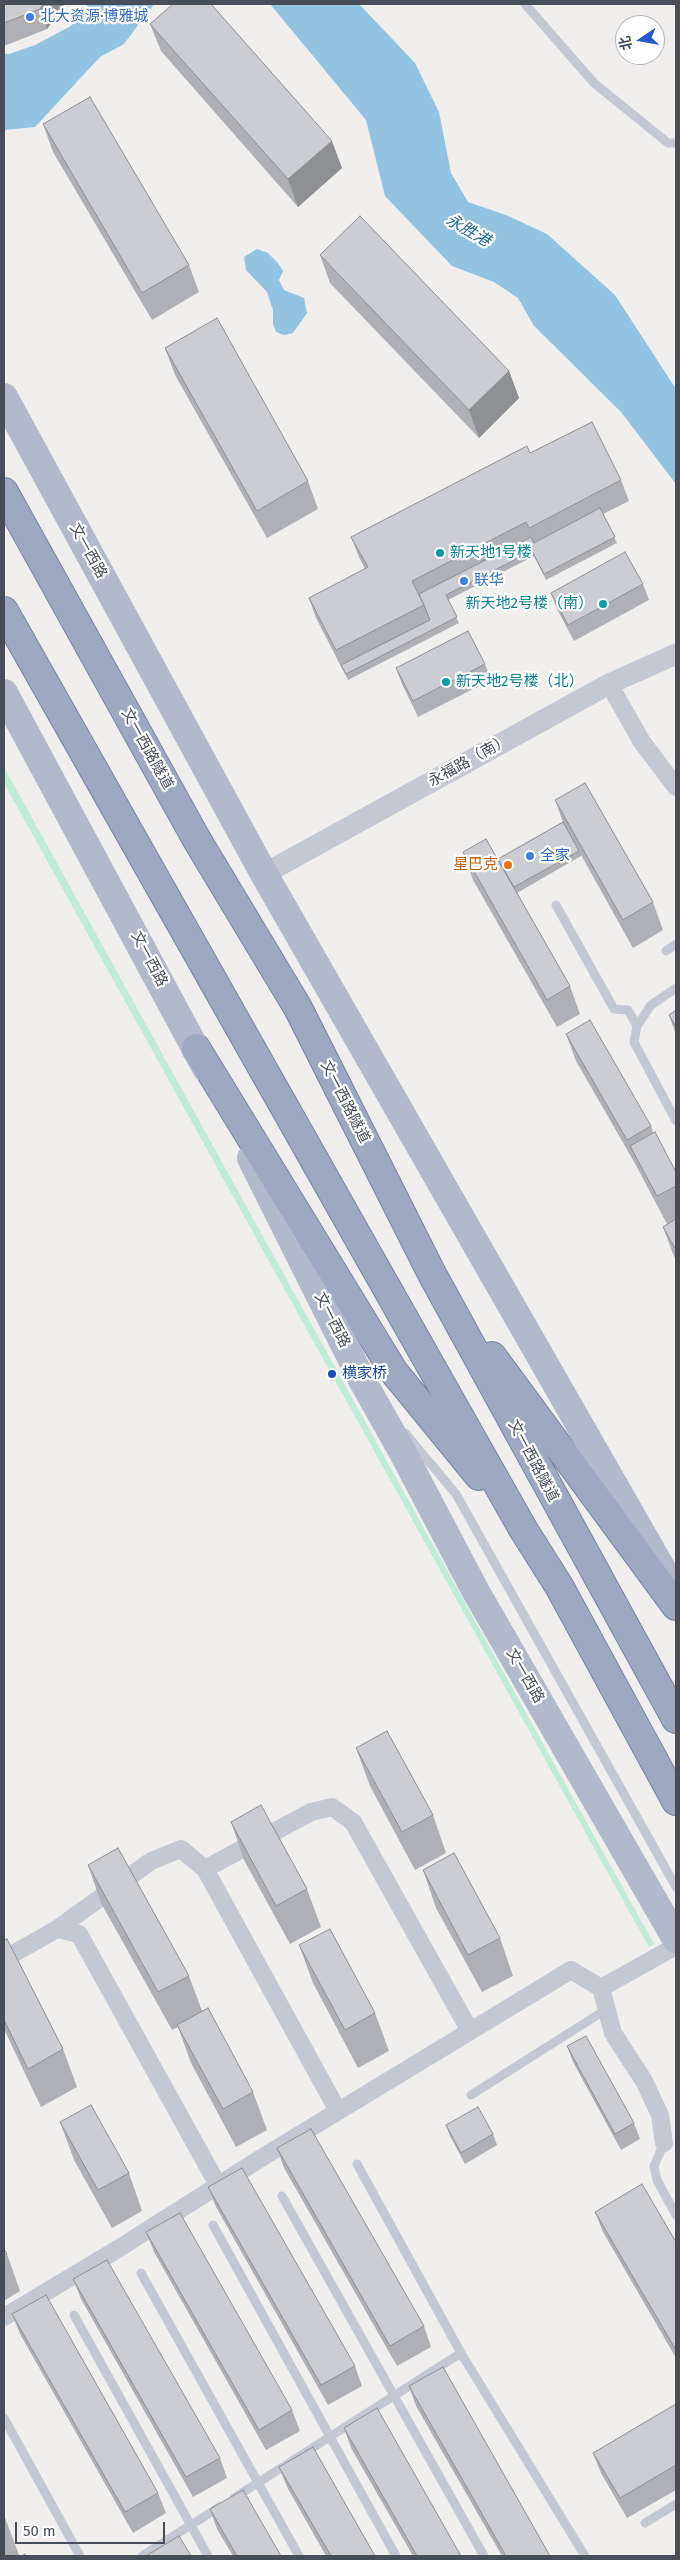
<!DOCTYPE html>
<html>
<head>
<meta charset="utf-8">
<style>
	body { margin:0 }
	#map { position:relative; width:680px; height:2560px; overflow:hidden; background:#f0efee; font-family:"Fira Sans","Noto Sans SC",sans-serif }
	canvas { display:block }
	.frame { position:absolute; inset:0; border:5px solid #484e59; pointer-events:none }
	.north { position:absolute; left:615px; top:15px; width:50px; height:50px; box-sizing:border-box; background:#fff; border:1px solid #b6b8bd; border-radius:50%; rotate:258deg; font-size:14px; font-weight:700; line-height:20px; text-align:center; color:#484e59 }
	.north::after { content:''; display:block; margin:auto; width:18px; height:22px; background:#2c58cd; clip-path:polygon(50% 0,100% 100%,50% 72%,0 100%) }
	.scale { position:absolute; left:15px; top:2522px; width:150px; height:22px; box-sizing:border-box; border:2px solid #484e59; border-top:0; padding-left:6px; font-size:15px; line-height:18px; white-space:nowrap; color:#484e59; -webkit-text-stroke:4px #fff; paint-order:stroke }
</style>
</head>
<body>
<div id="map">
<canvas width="680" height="2560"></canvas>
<div class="frame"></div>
<div class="north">北</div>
<div class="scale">50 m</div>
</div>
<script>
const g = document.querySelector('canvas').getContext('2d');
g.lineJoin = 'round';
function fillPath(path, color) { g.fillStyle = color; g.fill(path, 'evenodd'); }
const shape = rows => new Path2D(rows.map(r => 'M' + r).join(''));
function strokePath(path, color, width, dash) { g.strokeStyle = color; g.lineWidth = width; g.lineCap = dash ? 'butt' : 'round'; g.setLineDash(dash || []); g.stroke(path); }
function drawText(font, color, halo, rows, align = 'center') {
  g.font = font + ' "Fira Sans","Noto Sans SC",sans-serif'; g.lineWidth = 4.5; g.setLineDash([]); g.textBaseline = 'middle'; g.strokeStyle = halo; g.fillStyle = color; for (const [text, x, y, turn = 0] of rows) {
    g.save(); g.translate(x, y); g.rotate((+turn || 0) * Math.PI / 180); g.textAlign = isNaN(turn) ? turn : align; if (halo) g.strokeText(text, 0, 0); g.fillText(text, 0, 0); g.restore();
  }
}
fillPath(shape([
	[4,767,458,1590,654,1944,649,1947,4,783]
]), '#c1ead7');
fillPath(shape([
	[88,4,154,4,124,44,100,57,35,127,4,130,4,54,9,54,35,45,71,26],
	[270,4,359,4,415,63,439,112,451,173,468,202,506,215,547,234,615,295,676,389,676,484,621,412,534,326,518,298,494,282,452,266,385,196,366,120],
	[257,249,268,253,278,263,283,271,279,280,284,290,304,298,307,313,293,333,284,335,276,332,273,324,273,310,267,292,246,270,244,257]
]), '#92c4e2');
const trunk = shape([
	[4,492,197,840,298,1008,432,1274,676,1719],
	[4,611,523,1529,559,1586,676,1801],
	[196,1048,394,1372,479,1476],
	[492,1356,676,1606]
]);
strokePath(trunk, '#7684a4', 30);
strokePath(shape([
	[525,4,594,83,668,143,676,143],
	[556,905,614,1009,628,1010,637,1026],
	[666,951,676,944],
	[676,988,651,1005,637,1026,634,1042,676,1121],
	[405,1433,456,1494,676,1887],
	[471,2095,607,2009],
	[664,2143,654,2166,657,2180,676,2215],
	[357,2164,461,2353],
	[282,2196,484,2556],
	[213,2225,396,2556],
	[141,2273,299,2556],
	[74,2315,208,2556],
	[4,2418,80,2556],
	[234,2498,461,2353,585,2556],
	[645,2523,676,2504],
	[142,2556,221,2506]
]), '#c3c8d2', 9);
strokePath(shape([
	[609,684,642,742,676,787],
	[205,1869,311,1812,332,1807,353,1822,470,2031],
	[57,1929,151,1861,181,1849,205,1869,338,2111],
	[4,1959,57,1929,79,1934,218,2185],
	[664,2143,660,2115,644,2081,613,2033,601,1988,676,1946],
	[4,2317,121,2247,266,2155,571,1970,601,1988]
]), '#c3c8d2', 18);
strokePath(shape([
	[264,874,609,684,676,654]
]), '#c3c8d2', 21);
strokePath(shape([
	[4,397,264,874,669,1581],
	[4,693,206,1068],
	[251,1158,362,1380,403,1453,475,1590,676,1939]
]), '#b1b9ca', 28);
strokePath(trunk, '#9ea9c1', 28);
fillPath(shape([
	[4,4,65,4,47,29,4,46],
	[150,24,342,168,298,207,161,51],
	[43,124,189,265,199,292,152,320,53,152],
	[320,255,509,371,519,398,479,438,330,283],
	[165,348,308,481,318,509,267,538,175,375],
	[530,453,621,480,629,501,603,514,617,543,546,580,534,556,448,600,459,623,348,680,316,618,309,598,365,569,359,557,351,537],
	[643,584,649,600,574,641,557,609,551,593],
	[485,664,491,680,418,717,402,684,396,668],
	[555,800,653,902,663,930,633,948,581,855,581,856,517,893,570,986,580,1014,557,1027,473,880,463,852,498,859,563,822],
	[676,1010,676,1035,669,1015],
	[566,1034,651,1126,653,1133,676,1172,676,1260,673,1254,663,1227,667,1224,640,1173,637,1167,576,1061],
	[356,1748,433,1815,446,1853,415,1870,370,1786],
	[231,1822,307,1889,321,1927,290,1944,244,1860],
	[88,1865,189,1976,202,2011,253,2092,267,2130,236,2147,191,2063,178,2027,172,2030,101,1903],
	[423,1870,500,1938,513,1976,482,1992,436,1908],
	[4,1940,63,2049,77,2087,41,2107,4,2029],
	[299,1945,375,2013,389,2051,358,2068,313,1983],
	[567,2046,634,2123,640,2139,621,2150,573,2062],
	[60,2122,129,2173,142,2211,112,2228,74,2160],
	[446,2125,493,2134,497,2145,465,2164,450,2136],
	[277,2148,424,2326,431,2347,397,2366,284,2168],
	[208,2187,355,2366,362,2386,328,2405,216,2207],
	[595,2212,676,2242,676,2358,603,2232],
	[146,2232,292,2410,300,2431,266,2450,154,2252],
	[4,2249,7,2254,20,2291,4,2301],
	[73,2279,220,2458,227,2478,193,2497,81,2299],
	[12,2314,158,2493,166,2513,133,2533,20,2334],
	[409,2386,550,2556,502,2556,416,2406],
	[676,2404,676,2490,627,2518,601,2473,593,2453],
	[344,2428,461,2556,413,2556,351,2448],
	[279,2467,375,2556,326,2556,287,2487],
	[210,2509,281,2556,233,2556,217,2529],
	[4,2515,19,2555,16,2556,4,2556]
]), '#afb0b5');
fillPath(shape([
	[43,4,65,4,47,29,40,9],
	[332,141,342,168,298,207,288,179],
	[509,371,519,398,479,438,469,410]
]), '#8f9093');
const building = shape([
	[4,4,43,4,40,9,4,23,4,4],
	[173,4,211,4,332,141,288,179,150,24,173,4],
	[90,97,189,265,142,293,43,124,90,97],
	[360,216,509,371,469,410,320,255,360,216],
	[217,318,308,481,257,511,165,348,217,318],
	[592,422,621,480,529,528,526,522,412,581,424,605,336,650,309,598,368,567,351,537,527,446,530,453,592,422],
	[600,508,615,537,544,574,532,551,446,595,457,617,346,674,341,665,430,620,424,605,419,594,531,537,534,543,600,508],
	[625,552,643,584,568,625,551,593,625,552],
	[468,631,485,664,413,701,396,668,468,631],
	[585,783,653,902,623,920,555,800,585,783],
	[563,822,579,851,514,887,498,859,563,822],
	[486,839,570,986,547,1000,463,852,486,839],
	[676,1010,676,1027,669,1015,676,1010],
	[590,1020,651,1126,627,1140,566,1034,590,1020],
	[655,1132,676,1172,676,1186,657,1196,630,1146,655,1132],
	[676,1219,676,1250,663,1227,676,1219],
	[387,1731,433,1815,402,1832,356,1748,387,1731],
	[261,1805,307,1889,276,1906,231,1822,261,1805],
	[118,1848,189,1976,158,1992,88,1865,118,1848],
	[454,1853,500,1938,468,1955,423,1870,454,1853],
	[330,1929,375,2013,345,2030,299,1945,330,1929],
	[7,1939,63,2049,28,2069,4,2020,4,1940,7,1939],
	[208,2008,253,2092,223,2109,177,2025,208,2008],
	[586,2036,634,2123,615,2134,567,2046,586,2036],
	[91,2105,129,2173,98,2190,60,2122,91,2105],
	[478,2107,493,2134,461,2153,446,2125,478,2107],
	[311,2129,424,2326,390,2346,277,2148,311,2129],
	[242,2168,355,2366,321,2385,208,2187,242,2168],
	[642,2184,676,2242,676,2350,595,2212,642,2184],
	[180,2213,292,2410,259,2430,146,2232,180,2213],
	[4,2249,7,2254,4,2255,4,2249],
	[107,2260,220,2458,186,2477,73,2279,107,2260],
	[46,2295,158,2493,125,2512,12,2314,46,2295],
	[443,2367,550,2556,506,2556,409,2386,443,2367],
	[676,2404,676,2465,620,2498,593,2453,676,2404],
	[377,2408,461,2556,417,2556,344,2428,377,2408],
	[313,2447,375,2556,331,2556,279,2467,313,2447],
	[243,2490,281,2556,237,2556,210,2509,243,2490],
	[179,2536,191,2556,146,2556,179,2536],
	[25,2554,27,2556,21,2556,25,2554]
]);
fillPath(building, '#cccdd2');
strokePath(building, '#8f9093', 1);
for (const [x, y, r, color] of [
	[30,17,5,"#3f7fe0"],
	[440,553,5,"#0f9aa8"],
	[464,581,5,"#3f7fe0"],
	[603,604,5,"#0f9aa8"],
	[446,682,5,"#0f9aa8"],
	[530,856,5,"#3f7fe0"],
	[508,865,5,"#e8710a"],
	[332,1374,5,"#1a4fb4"]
]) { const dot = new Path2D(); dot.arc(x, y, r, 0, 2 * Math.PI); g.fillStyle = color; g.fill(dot); strokePath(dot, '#fff', 2); }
drawText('15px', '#366cbe', '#fff', [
	["北大资源·博雅城",40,17],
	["联华",474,581],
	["全家",540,856]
], 'left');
drawText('15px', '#484e59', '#fff', [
	["文一西路",88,551,61],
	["文一西路隧道",147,749,61],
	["永福路（南）",469,761,-29],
	["文一西路",149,959,62],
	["文一西路隧道",345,1102,63],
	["文一西路",332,1320,63],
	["文一西路隧道",533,1461,62],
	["文一西路",525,1676,60]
]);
drawText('15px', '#0d838f', '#fff', [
	["新天地1号楼",450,553],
	["新天地2号楼（南）",593,604,"right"],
	["新天地2号楼（北）",456,682]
], 'left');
drawText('15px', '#c56008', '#fff', [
	["星巴克",498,865]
], 'right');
drawText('15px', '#164399', '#fff', [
	["横家桥",342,1374]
], 'left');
drawText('italic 16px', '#1b6a9a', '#fff', [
	["永胜港",468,231,30]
]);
</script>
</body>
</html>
